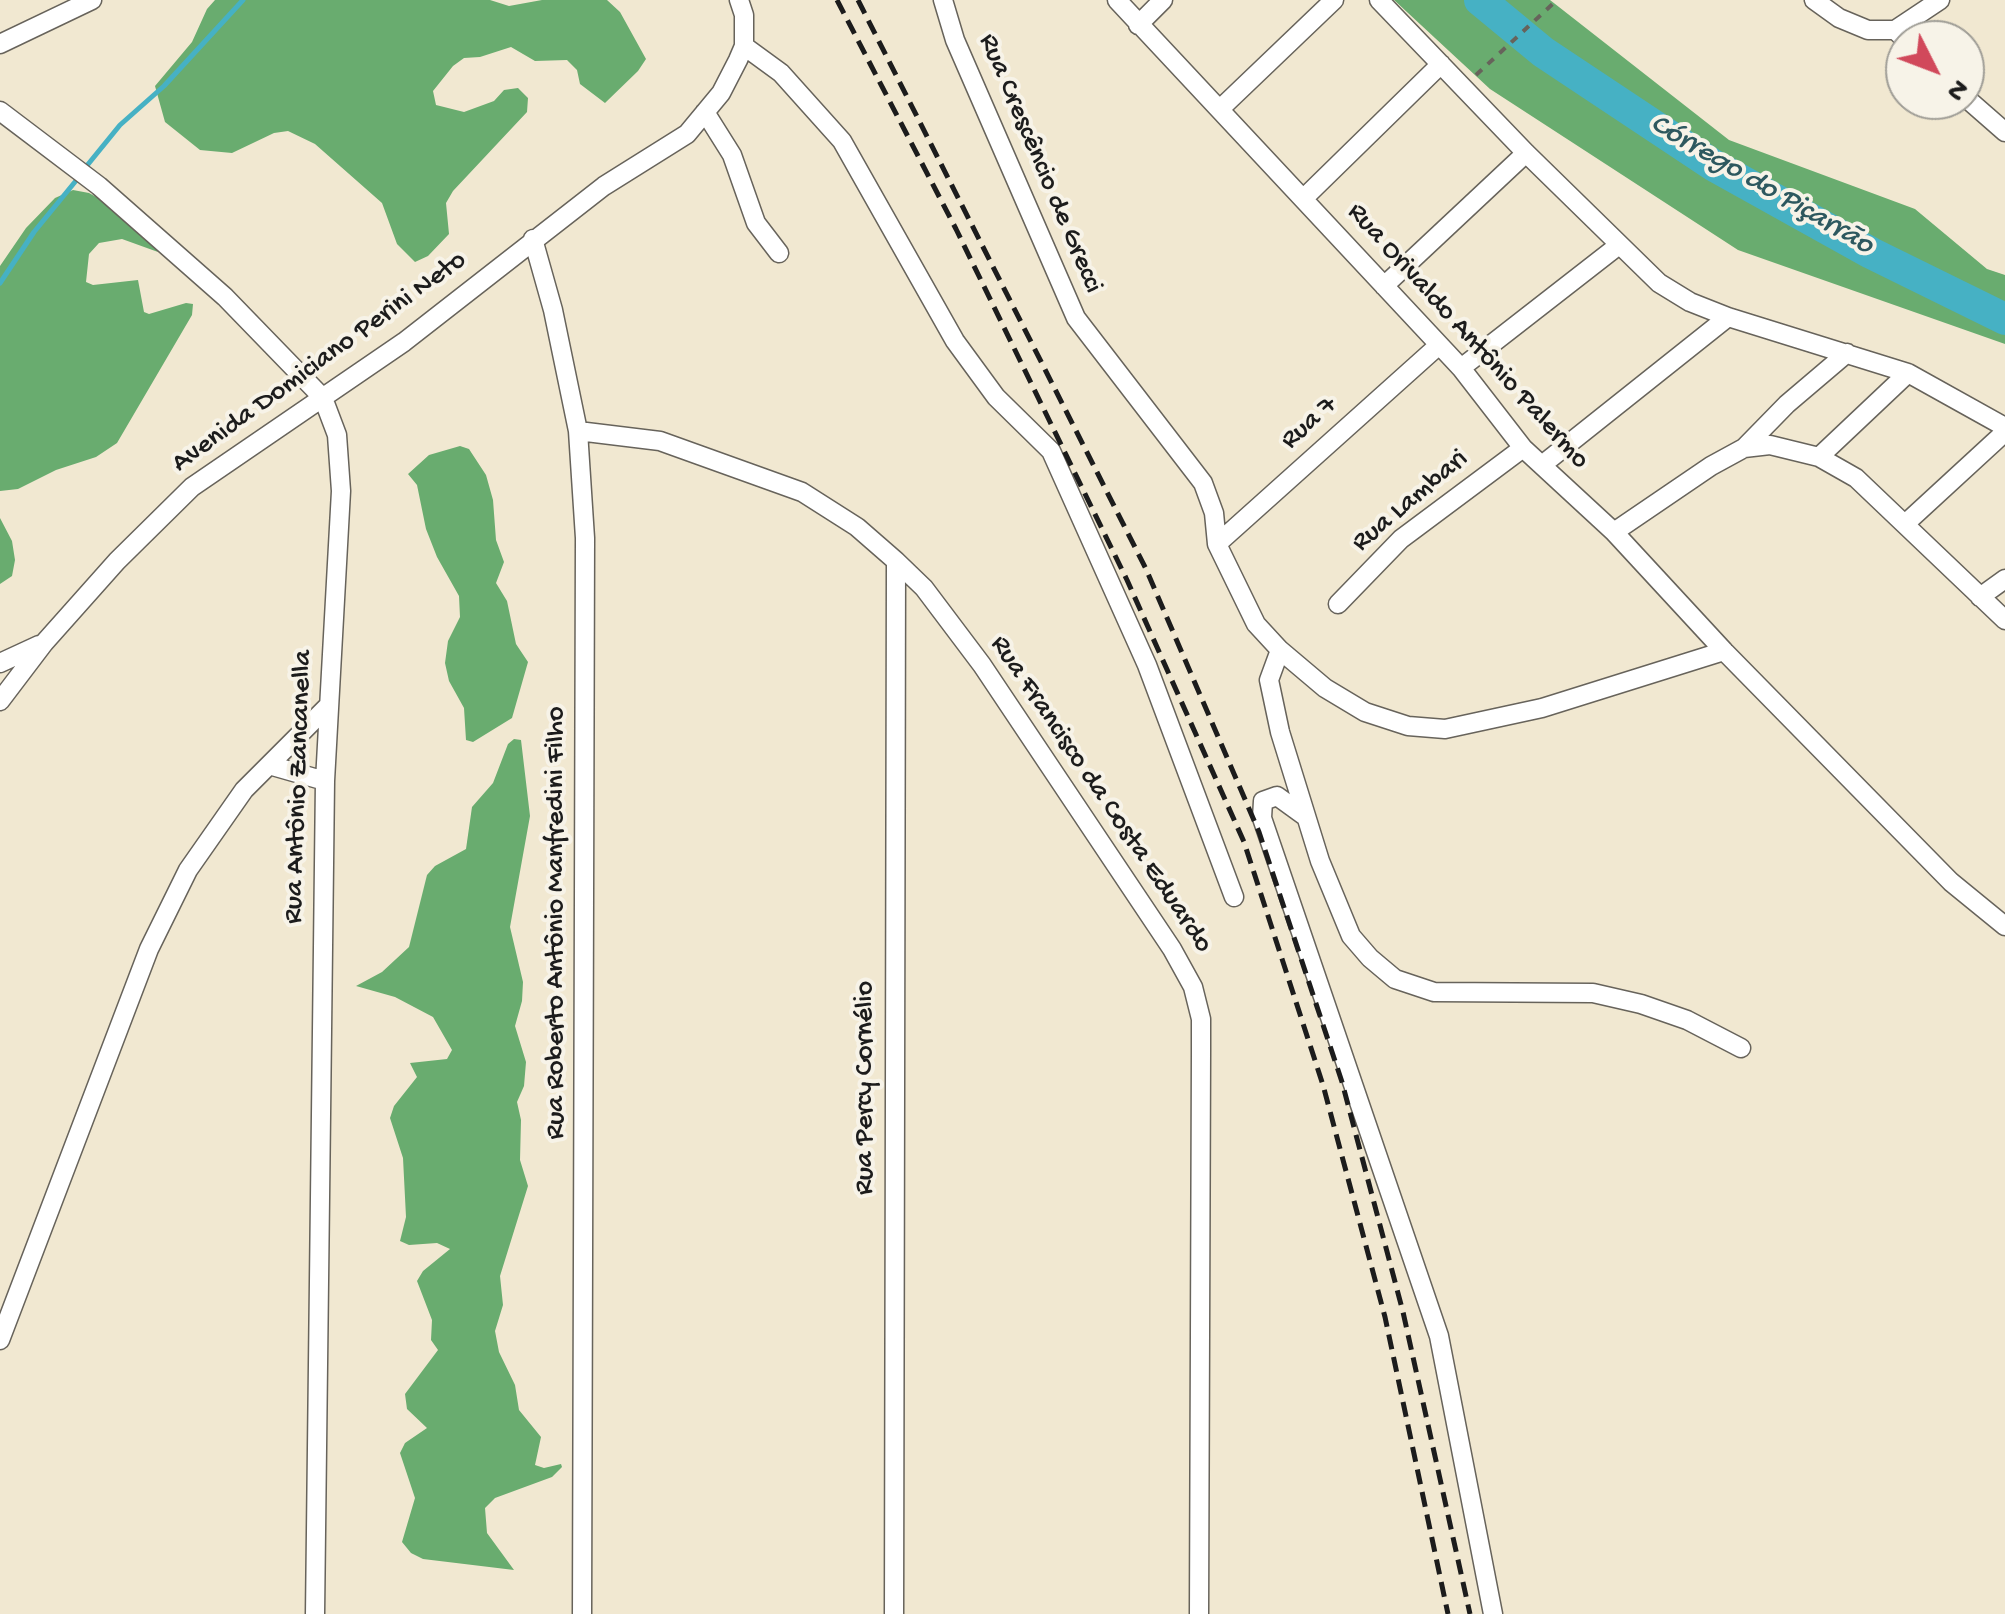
<!DOCTYPE html>
<html>
<head>
<meta charset="utf-8">
<style>
	body { margin:0 }
	#map { position:relative; width:2005px; height:1614px; overflow:hidden; background:#f1e8d1; font-family:"Gochi Hand",sans-serif }
	canvas { display:block }
	.north { position:absolute; left:1885px; top:20px; width:100px; height:100px; box-sizing:border-box; background:#f7f3e8; border:2px solid #9f9d96; border-radius:50%; rotate:132deg; font-size:28px; font-weight:700; line-height:40px; text-align:center; color:#1c1c1c }
	.north::after { content:''; display:block; margin:auto; width:35px; height:45px; background:#d1495b; clip-path:polygon(50% 0,100% 100%,50% 72%,0 100%) }
</style>
</head>
<body>
<div id="map">
<canvas width="2005" height="1614"></canvas>
<div class="north">N</div>
</div>
<script>
const g = document.querySelector('canvas').getContext('2d');
g.lineJoin = 'round';
function fillPath(path, color) { g.fillStyle = color; g.fill(path, 'evenodd'); }
const shape = rows => new Path2D(rows.map(r => 'M' + r).join(''));
function strokePath(path, color, width, dash) { g.strokeStyle = color; g.lineWidth = width; g.lineCap = dash ? 'butt' : 'round'; g.setLineDash(dash || []); g.stroke(path); }
function drawText(font, color, halo, rows, align = 'center') {
  g.font = font + ' "Gochi Hand",sans-serif'; g.lineWidth = 8; g.setLineDash([]); g.textBaseline = 'middle'; g.strokeStyle = halo; g.fillStyle = color; for (const [text, x, y, turn = 0] of rows) {
    g.save(); g.translate(x, y); g.rotate((+turn || 0) * Math.PI / 180); g.textAlign = isNaN(turn) ? turn : align; if (halo) g.strokeText(text, 0, 0); g.fillText(text, 0, 0); g.restore();
  }
}
fillPath(shape([
	[215,0,490,0,509,6,542,0,607,0,620,12,646,59,638,71,605,103,580,84,577,70,567,60,535,61,511,47,480,57,464,58,453,66,433,91,436,105,464,112,494,101,504,90,518,88,528,98,527,112,453,191,446,203,449,234,428,256,415,262,397,244,382,203,315,144,288,131,274,133,232,153,200,150,165,122,155,86,192,42,207,9],
	[1394,0,1550,0,1729,140,1915,209,1987,269,2005,275,2005,344,1738,250,1490,89],
	[73,190,89,193,114,207,150,240,158,252,122,239,99,243,89,254,86,282,93,285,138,280,144,312,149,314,186,303,193,304,192,315,117,443,96,457,56,470,18,489,0,491,0,266,26,228,55,198],
	[460,446,469,449,486,475,493,500,496,540,504,562,496,583,507,601,516,644,528,662,512,718,473,742,466,740,464,708,449,681,445,663,448,641,460,617,459,596,437,557,426,529,417,485,408,474,429,455],
	[0,518,12,541,15,560,12,576,0,584],
	[514,739,521,740,530,816,510,927,523,982,522,1001,515,1026,526,1062,524,1086,517,1102,521,1120,520,1160,528,1186,500,1276,503,1305,495,1331,499,1352,515,1385,519,1410,541,1437,535,1465,544,1468,561,1464,562,1467,552,1477,495,1498,485,1508,487,1533,514,1570,423,1559,411,1553,402,1542,415,1498,400,1453,405,1443,427,1428,407,1409,405,1394,438,1350,431,1340,432,1320,417,1281,423,1271,450,1249,437,1243,409,1245,400,1241,406,1217,403,1158,390,1118,394,1106,417,1077,410,1063,447,1059,452,1050,433,1017,395,997,356,986,382,972,409,947,427,875,435,866,466,849,472,807,493,783,508,744]
]), '#69ac6f');
strokePath(shape([
	[85,168,120,125,164,86,243,0],
	[0,283,34,232,79,177]
]), '#46b1c4', 5);
strokePath(shape([
	[1480,0,1543,52,1713,165,1871,253,2005,319]
]), '#46b1c4', 32);
const street = shape([
	[943,0,955,40,1076,318,1203,483,1214,513,1217,544,1256,624,1280,650,1325,688,1365,712,1408,726,1445,729,1542,708,1724,651],
	[1117,0,1461,368,1523,448,1614,532,1724,651,1951,882,2005,926],
	[1379,0,1526,153,1659,283,1690,302,1728,317,1908,373,2005,427],
	[1814,0,1839,18,1868,30,1895,30,1906,40],
	[1138,25,1163,0],
	[1895,30,1940,0],
	[0,44,92,0],
	[744,46,781,73,842,141,955,341,996,397,1051,451,1147,665,1234,897],
	[1965,97,2005,132],
	[1220,109,1334,0],
	[0,111,99,186,225,297,323,398,337,435,341,491,325,781,315,1614],
	[705,112,732,155,756,223,779,253],
	[1304,198,1441,64],
	[533,239,553,310,578,431,585,538,582,1614],
	[1384,286,1526,153],
	[1461,368,1619,245],
	[578,431,660,441,802,492,857,527,896,561,924,588,982,665,1172,949,1193,987,1201,1019,1201,1052,1199,1614],
	[1744,448,1787,404,1847,353],
	[1819,457,1908,373],
	[1542,465,1728,317],
	[1905,524,2005,432],
	[1614,532,1711,466,1744,448,1770,445,1819,457,1856,478,2005,620],
	[1217,544,1439,345],
	[1980,597,2005,579],
	[1338,604,1401,539,1523,448],
	[1280,650,1269,680,1280,732,1320,861,1351,936,1370,958,1395,979,1434,992,1593,993,1641,1004,1687,1020,1741,1048],
	[0,663,39,645],
	[0,701,44,643,117,561,192,487,404,342,604,186,687,134,721,93,738,60,744,46,744,15,739,0],
	[269,765,325,781],
	[1306,817,1277,796,1263,801,1262,818,1439,1336,1493,1614],
	[0,1340,149,949,188,870,244,790,327,707],
	[894,1614,896,561]
]);
strokePath(street, '#67635b', 21);
strokePath(shape([
	[1476,75,1557,0]
]), '#67635b', 4, [8, 8]);
strokePath(street, '#fff', 18);
strokePath(shape([
	[837,0,956,229,1127,580,1244,842,1323,1085,1385,1317,1448,1614],
	[858,0,1146,569,1259,832,1342,1082,1403,1312,1470,1614]
]), '#1c1c1c', 5, [15, 8]);
drawText('28px', '#1c1c1c', '#f7f3e8', [
	["Rua Crescêncio de Grecci",1039,164,67],
	["Rua Orivaldo Antônio Palermo",1467,337,48],
	["Avenida Domiciano Perini Neto",320,363,-36],
	["Rua 7",1310,424,-42],
	["Rua Lambari",1411,502,-40],
	["Rua Antônio Zancanella",300,787,-88],
	["Rua Francisco da Costa Eduardo",1100,795,56],
	["Rua Roberto Antônio Manfredini Filho",558,923,-90],
	["Rua Percy Cornélio",867,1088,-90]
]);
drawText('italic 30px', '#2d585f', '#f7f3e8', [
	["Córrego do Piçarrão",1761,186,30]
]);
</script>
</body>
</html>
